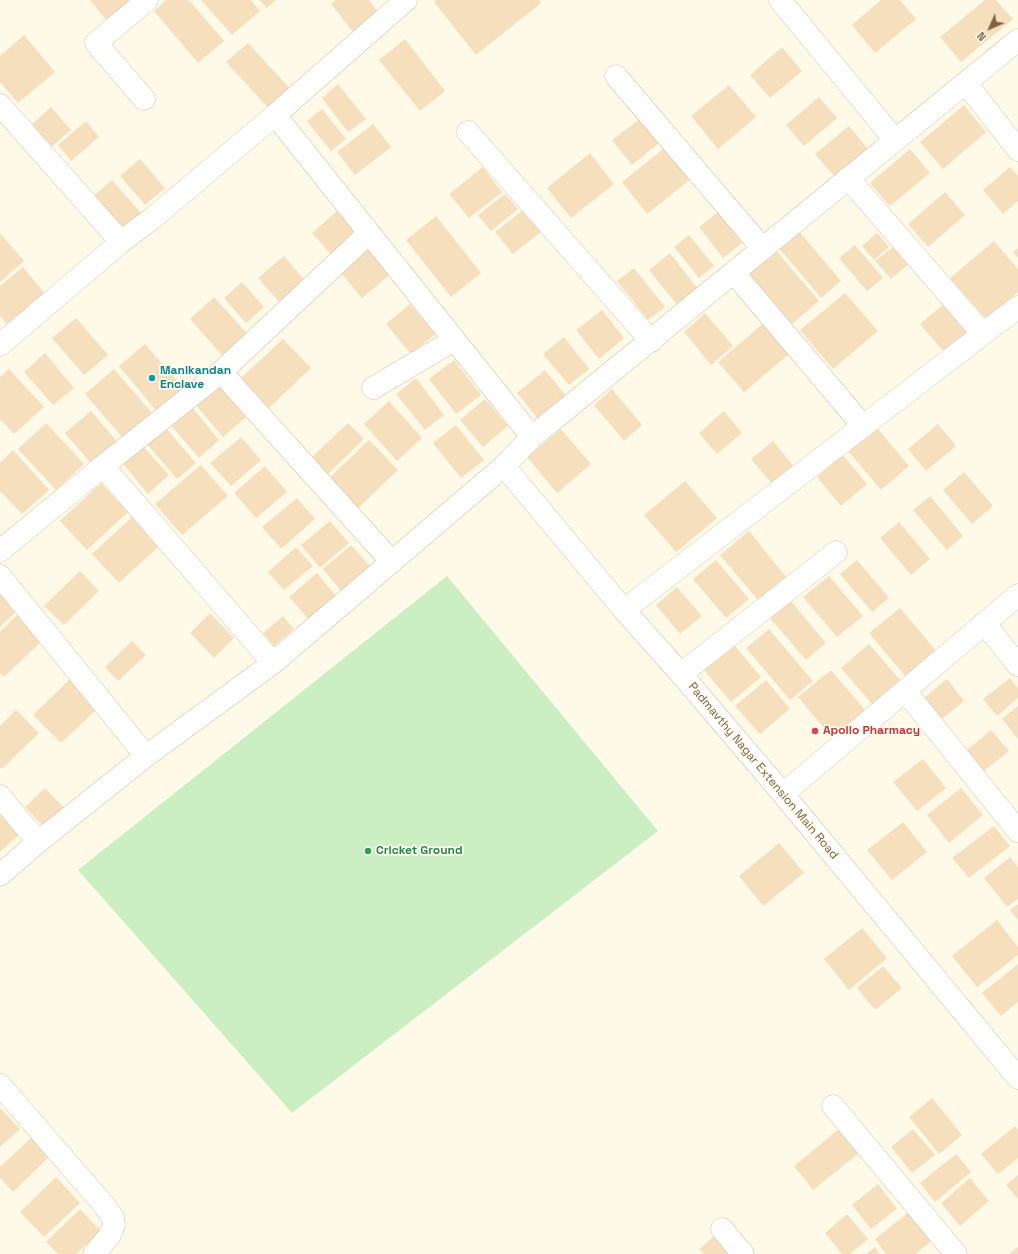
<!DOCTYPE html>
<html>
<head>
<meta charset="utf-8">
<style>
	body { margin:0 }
	#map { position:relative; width:1018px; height:1254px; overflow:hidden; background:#fefae7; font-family:"Space Grotesk",sans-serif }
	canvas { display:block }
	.north { position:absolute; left:970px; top:8px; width:40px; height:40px; -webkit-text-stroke:3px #fffcef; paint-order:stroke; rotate:225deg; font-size:11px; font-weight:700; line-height:16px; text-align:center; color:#7b6448 }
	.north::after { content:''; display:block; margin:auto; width:14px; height:18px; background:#7b6448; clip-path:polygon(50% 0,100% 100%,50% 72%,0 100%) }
</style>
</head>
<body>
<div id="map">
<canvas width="1018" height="1254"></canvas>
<div class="north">N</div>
</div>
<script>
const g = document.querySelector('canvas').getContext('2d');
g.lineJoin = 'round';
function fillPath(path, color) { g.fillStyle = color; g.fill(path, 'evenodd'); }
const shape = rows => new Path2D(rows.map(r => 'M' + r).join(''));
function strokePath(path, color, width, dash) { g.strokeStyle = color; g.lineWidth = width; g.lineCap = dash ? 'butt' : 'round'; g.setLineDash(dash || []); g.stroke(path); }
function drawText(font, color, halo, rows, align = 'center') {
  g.font = font + ' "Space Grotesk",sans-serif'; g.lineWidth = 3.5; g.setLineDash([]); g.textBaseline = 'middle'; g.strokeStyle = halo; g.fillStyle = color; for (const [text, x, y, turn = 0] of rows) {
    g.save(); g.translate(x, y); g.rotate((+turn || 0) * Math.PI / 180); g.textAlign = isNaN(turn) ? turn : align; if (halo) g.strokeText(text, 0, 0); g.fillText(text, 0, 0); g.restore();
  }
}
fillPath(shape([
	[447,576,658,831,292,1113,78,870]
]), '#cceec3');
fillPath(shape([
	[90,0,138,0,110,25],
	[166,0,189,0,224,41,198,63,154,11],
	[201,0,251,0,260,11,232,35],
	[259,0,276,0,267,8],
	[336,0,369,0,381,16,356,36,331,4],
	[436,0,539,0,541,3,476,55,434,2],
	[881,0,900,0,916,19,875,53,852,25],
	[985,0,996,0,1013,19,961,62,940,37],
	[24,35,55,72,18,103,0,82,0,56],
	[405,39,445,91,420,111,379,60],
	[248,43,296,95,274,114,226,62],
	[782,47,802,71,770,98,750,75],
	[338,84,366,119,348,132,322,98],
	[729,85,756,117,718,149,691,116],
	[819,97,837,118,804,146,786,125],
	[964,105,986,132,943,169,920,142],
	[51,107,71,130,51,147,32,124],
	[322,109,346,139,331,151,307,121],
	[640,119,659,143,632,165,612,140],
	[86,121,99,137,71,161,58,145],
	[373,124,391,147,355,175,337,152],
	[849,126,868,149,835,177,815,154],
	[667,146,692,178,647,214,622,182],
	[910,149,930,173,890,206,870,183],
	[590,153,614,184,571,218,547,188],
	[140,159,165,188,145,205,120,176],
	[483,167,502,192,469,218,449,194],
	[1010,167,1018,176,1018,201,1003,214,983,190],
	[112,180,141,213,120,231,91,198],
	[945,192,965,215,928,247,908,224],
	[505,194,518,209,491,231,478,215],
	[523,210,541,232,513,254,495,232],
	[337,211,361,237,336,260,312,233],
	[718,212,742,243,723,258,699,227],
	[436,216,481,273,451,297,406,240],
	[798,230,841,281,821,298,778,247],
	[0,233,24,261,0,282],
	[877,233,889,247,874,260,862,246],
	[689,235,714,266,699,278,674,247],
	[367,241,393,272,362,298,336,267],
	[994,241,1018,269,1018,292,986,319,950,278],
	[855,245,883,278,867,291,839,258],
	[894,246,909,264,891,279,875,261],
	[774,248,819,301,792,324,747,271],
	[1018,248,1018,258,1013,252],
	[670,253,698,289,677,305,649,270],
	[284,256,306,282,281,304,258,278],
	[23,267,46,295,9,327,0,316,0,286],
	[634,268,665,307,648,320,617,281],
	[242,282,264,307,246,323,224,298],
	[845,293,878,331,833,369,800,330],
	[214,297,252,339,227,361,190,319],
	[410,304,435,334,411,354,386,324],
	[943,305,968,334,945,353,920,324],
	[602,310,624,338,599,359,576,330],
	[705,313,733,346,711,365,684,332],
	[76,318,108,355,84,375,52,338],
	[764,323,789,354,744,392,718,362],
	[564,337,589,369,569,385,543,354],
	[283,339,311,368,269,408,241,378],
	[145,344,186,391,159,414,119,366],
	[45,353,74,388,53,405,24,372],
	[454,360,481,395,456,414,429,379],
	[9,369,44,407,14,434,0,419,0,377],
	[114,369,157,419,128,444,85,394],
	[545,370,567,397,538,419,517,393],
	[416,378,444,415,425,430,396,394],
	[217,384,246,417,223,437,194,403],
	[612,389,642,425,624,441,594,405],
	[485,399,508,426,483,447,460,420],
	[389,401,422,438,397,461,364,424],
	[191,406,219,440,199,458,170,424],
	[91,411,119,444,93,466,65,433],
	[724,411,742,433,717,454,699,433],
	[871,421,909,466,881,490,843,445],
	[46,423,84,464,56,490,18,449],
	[348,423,364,439,326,476,310,459],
	[938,424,956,446,926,471,908,449],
	[456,425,484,460,461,478,433,443],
	[165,427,196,463,177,479,146,443],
	[561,429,591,464,557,493,527,457],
	[241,437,261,460,231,486,210,463],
	[369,440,398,470,356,510,327,480],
	[773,441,799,473,778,491,751,459],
	[141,444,169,475,148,494,121,461],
	[13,450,49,490,22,514,0,491,0,463],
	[843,455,867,484,841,506,817,477],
	[201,465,228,496,182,535,155,504],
	[265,466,287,492,256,518,234,493],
	[964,472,993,506,972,524,943,490],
	[685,481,717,518,676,552,644,515],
	[101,483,128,512,87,550,60,521],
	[930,496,963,536,947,550,913,510],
	[297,498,315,519,281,549,262,527],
	[132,517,158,547,119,583,92,554],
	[330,521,349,543,320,568,301,545],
	[899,522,930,559,911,575,880,538],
	[749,531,786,577,758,600,720,555],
	[351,545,370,566,341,591,323,569],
	[296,547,313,566,284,590,268,572],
	[716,560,749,599,726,618,693,579],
	[857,560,889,598,872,612,840,574],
	[80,571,99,591,64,625,44,606],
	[317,573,340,601,313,624,289,597],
	[829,576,863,616,837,637,803,597],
	[0,587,20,608,0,627],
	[677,587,702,616,680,634,656,605],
	[790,600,826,643,806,660,769,617],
	[900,608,938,653,907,678,869,633],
	[20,612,45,638,4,677,0,673,0,632],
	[210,613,234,638,214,658,190,633],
	[283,616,294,629,274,646,263,633],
	[769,629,813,681,790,700,746,648],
	[132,641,146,655,118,681,105,667],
	[869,644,900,680,872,704,841,668],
	[734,645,761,677,731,702,704,670],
	[831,670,865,710,832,738,798,697],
	[1010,678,1018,688,1018,698,997,716,983,699],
	[70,679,98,708,61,743,33,715],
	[947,679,964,701,942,719,924,698],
	[766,680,790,709,760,734,735,706],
	[1018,706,1018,739,1002,719],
	[16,710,39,733,2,769,0,767,0,726],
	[991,730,1009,751,984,771,967,750],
	[923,759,946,788,917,811,893,782],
	[45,788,67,811,47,830,25,807],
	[961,788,983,815,949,843,927,815],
	[0,809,22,832,0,852],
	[903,822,927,852,892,880,867,850],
	[994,826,1010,846,969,878,952,858],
	[779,843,804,873,763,906,739,876],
	[1010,857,1018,867,1018,899,1007,907,984,878],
	[1018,904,1018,920,1010,910],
	[997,920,1018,947,1018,955,977,987,952,956],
	[862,928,887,958,849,990,824,959],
	[1018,964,1018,1002,1001,1016,982,993],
	[883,966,902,988,875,1010,857,988],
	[932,1098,962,1135,939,1154,909,1117],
	[0,1108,20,1129,0,1147],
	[1015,1126,1018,1130,1018,1158,998,1174,981,1154],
	[839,1129,859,1153,813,1190,794,1166],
	[913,1129,935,1155,912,1173,891,1147],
	[32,1137,50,1156,13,1192,0,1178,0,1167],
	[956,1154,971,1172,935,1202,920,1183],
	[1018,1175,1018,1199,1006,1185],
	[56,1177,80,1203,44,1237,20,1212],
	[970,1178,989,1201,960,1226,941,1203],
	[878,1184,897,1209,871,1229,852,1205],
	[80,1209,101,1231,76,1254,58,1254,46,1242],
	[910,1211,933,1240,915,1254,886,1254,875,1239],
	[847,1214,868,1239,850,1254,842,1254,825,1233],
	[718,1233,736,1254,704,1254,699,1249],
	[875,1247,880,1254,866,1254],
	[1018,1247,1018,1254,1009,1254]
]), '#f6dfbc');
const street = shape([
	[780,0,895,140],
	[616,76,763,249],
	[966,83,1018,150],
	[144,99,96,43,147,0],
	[0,105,121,242],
	[275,115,406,0],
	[468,132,651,341],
	[848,178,983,334],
	[734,273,863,426],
	[0,345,121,242,154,217,275,115,532,437],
	[221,372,392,562],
	[373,388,454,340],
	[103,466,221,372,369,233],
	[504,466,624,610,681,674,783,794,1018,1078],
	[0,551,103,466,273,663],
	[0,576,146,756],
	[624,610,1018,307],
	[984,623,1018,665],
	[681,674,836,552],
	[906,692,1018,831],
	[783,794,1018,595],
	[0,796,38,842],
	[0,875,38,842,146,756,273,663,504,466,532,437,1018,40],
	[0,1085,104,1205,113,1218,114,1225,110,1235,94,1254],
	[833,1106,956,1254],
	[722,1229,743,1254]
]);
strokePath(street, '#d2c3ab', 23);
strokePath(street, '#fff', 22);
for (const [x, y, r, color] of [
	[152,378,4,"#0f9aa8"],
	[815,731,4,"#e0444e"],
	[368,851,4,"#2e9e5b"]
]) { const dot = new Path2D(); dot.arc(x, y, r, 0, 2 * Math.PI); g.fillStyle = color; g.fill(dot); strokePath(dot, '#fffcef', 1.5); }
drawText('bold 12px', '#0d838f', '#fffcef', [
	["Manikandan",160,371],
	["Enclave",160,385]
], 'left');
drawText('bold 12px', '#be3a42', '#fffcef', [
	["Apollo Pharmacy",823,731]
], 'left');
drawText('12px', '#7b6448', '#fffcef', [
	["Padmavthy Nagar Extension Main Road",763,771,50]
]);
drawText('bold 12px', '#27864d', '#fffcef', [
	["Cricket Ground",376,851]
], 'left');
</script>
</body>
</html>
